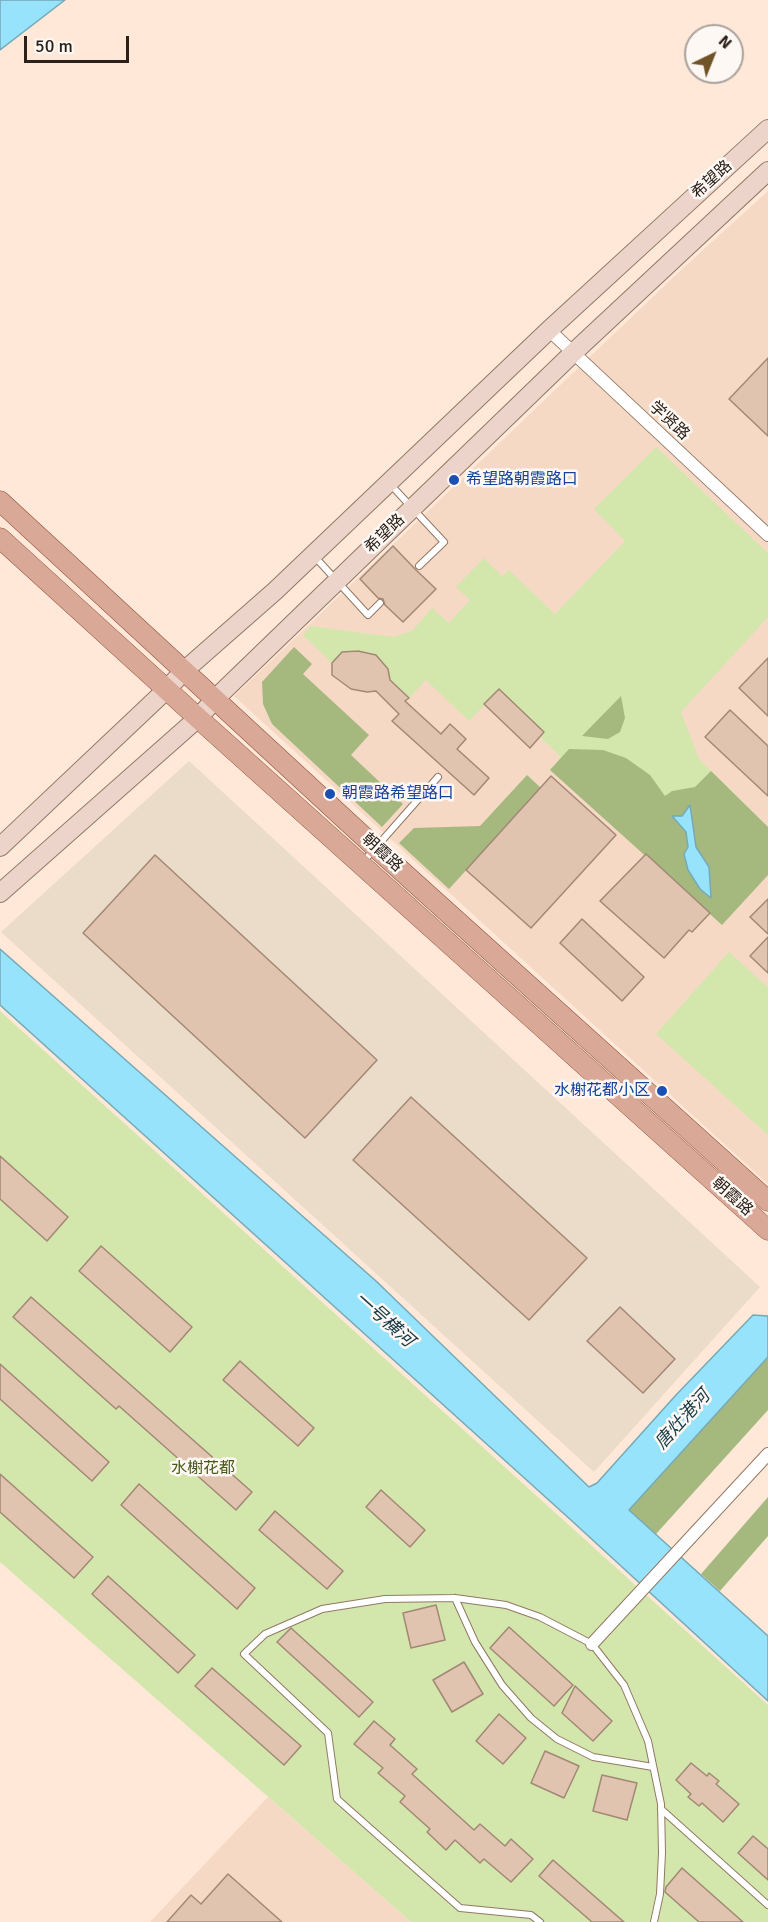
<!DOCTYPE html>
<html>
<head>
<meta charset="utf-8">
<style>
	body { margin:0 }
	#map { position:relative; width:768px; height:1922px; overflow:hidden; background:#ffe8d7; font-family:Signika,sans-serif }
	canvas { display:block }
	.north { position:absolute; left:684px; top:24px; width:60px; height:60px; box-sizing:border-box; background:#fef8f4; border:2px solid #aaa29c; border-radius:50%; rotate:43deg; font-size:16px; font-weight:700; line-height:24px; text-align:center; color:#2b2119 }
	.north::after { content:''; display:block; margin:auto; width:21px; height:27px; background:#705427; clip-path:polygon(50% 0,100% 100%,50% 72%,0 100%) }
	.scale { position:absolute; left:24px; top:36px; width:105px; height:27px; box-sizing:border-box; border:3px solid #2b2119; border-top:0; padding-left:8px; font-size:18px; line-height:21px; white-space:nowrap; color:#2b2119; -webkit-text-stroke:4px #fef8f4; paint-order:stroke }
</style>
</head>
<body>
<div id="map">
<canvas width="768" height="1922"></canvas>
<div class="north">N</div>
<div class="scale">50 m</div>
</div>
<script>
const g = document.querySelector('canvas').getContext('2d');
g.lineJoin = 'round';
function fillPath(path, color) { g.fillStyle = color; g.fill(path, 'evenodd'); }
const shape = rows => new Path2D(rows.map(r => 'M' + r).join(''));
function strokePath(path, color, width, dash) { g.strokeStyle = color; g.lineWidth = width; g.lineCap = dash ? 'butt' : 'round'; g.setLineDash(dash || []); g.stroke(path); }
function drawText(font, color, halo, rows, align = 'center') {
  g.font = font + ' Signika,"Noto Sans SC",sans-serif'; g.lineWidth = 5; g.setLineDash([]); g.textBaseline = 'middle'; g.strokeStyle = halo; g.fillStyle = color; for (const [text, x, y, turn = 0] of rows) {
    g.save(); g.translate(x, y); g.rotate((+turn || 0) * Math.PI / 180); g.textAlign = isNaN(turn) ? turn : align; if (halo) g.strokeText(text, 0, 0); g.fillText(text, 0, 0); g.restore();
  }
}
fillPath(shape([
	[189,761,760,1287,594,1472,1,932]
]), '#ebdcc9');
fillPath(shape([
	[768,191,768,1184,234,696,681,270],
	[268,1797,411,1922,150,1922]
]), '#f6d9c5');
fillPath(shape([
	[656,447,768,553,768,617,681,712,699,759,768,827,768,875,646,854,550,770,561,757,540,737,544,732,499,690,469,721,426,680,409,698,390,680,388,669,376,655,358,651,343,652,332,663,303,635,311,626,393,637,412,631,432,608,449,623,470,600,456,587,484,558,502,576,509,570,555,614,625,541,594,509],
	[729,952,768,987,768,1135,656,1034],
	[0,1011,768,1705,768,1922,411,1922,0,1562]
]), '#d3e7ad');
fillPath(shape([
	[294,647,312,664,303,674,369,735,351,755,403,804,382,827,272,724,263,704,262,682],
	[621,696,625,718,620,732,608,739,582,736],
	[569,749,603,750,626,758,650,775,665,796,672,791,695,787,711,771,768,827,768,875,722,925,550,770],
	[690,806,696,847,710,886,711,897,688,847,686,832,673,817,682,816],
	[527,775,541,788,449,889,399,843,414,828,480,826],
	[768,1357,768,1410,656,1534,629,1510],
	[768,1497,768,1536,720,1591,701,1574]
]), '#a5b97f');
const water = shape([
	[0,0,65,0,0,50,0,0],
	[690,805,696,847,709,867,711,898,700,889,688,870,684,854,688,847,686,832,672,816,682,816,690,805],
	[0,949,376,1281,589,1487,597,1483,676,1395,753,1315,768,1316,768,1357,629,1510,768,1636,768,1701,572,1521,0,1005,0,949]
]);
fillPath(water, '#96e3fb');
strokePath(water, '#76a9b7', 1.5);
const building = shape([
	[768,358,768,436,729,399,768,358],
	[393,546,416,570,436,589,403,622,385,605,383,599,378,598,360,579,393,546],
	[358,651,376,655,388,669,390,680,409,698,405,701,441,734,450,724,466,739,457,749,489,778,474,795,392,721,399,714,376,691,367,692,351,689,332,675,332,663,342,652,358,651],
	[768,658,768,716,739,688,768,658],
	[499,689,544,732,530,748,484,704,499,689],
	[730,710,768,746,768,796,705,737,730,710],
	[551,776,616,835,531,928,466,870,551,776],
	[646,854,710,913,692,932,689,930,664,958,600,901,646,854],
	[155,855,377,1060,305,1138,83,933,155,855],
	[768,899,768,934,750,917,768,899],
	[582,919,644,977,622,1001,560,943,582,919],
	[768,937,768,973,750,956,768,937],
	[411,1097,587,1258,529,1320,353,1160,411,1097],
	[0,1156,68,1217,47,1241,0,1199,0,1156],
	[101,1246,192,1327,170,1352,79,1271,101,1246],
	[31,1297,252,1492,236,1510,119,1406,116,1409,13,1317,31,1297],
	[620,1307,675,1359,643,1393,587,1341,620,1307],
	[240,1361,314,1428,298,1446,223,1380,240,1361],
	[0,1364,109,1462,92,1481,0,1399,0,1364],
	[0,1474,93,1557,74,1578,0,1512,0,1474],
	[139,1484,255,1588,237,1609,121,1505,139,1484],
	[381,1490,425,1530,410,1547,366,1507,381,1490],
	[275,1511,343,1571,327,1589,259,1530,275,1511],
	[108,1576,195,1655,178,1673,92,1594,108,1576],
	[436,1605,445,1640,411,1648,403,1613,436,1605],
	[509,1627,573,1685,554,1706,490,1648,509,1627],
	[291,1628,373,1702,359,1717,277,1642,291,1628],
	[464,1662,483,1694,452,1712,433,1680,464,1662],
	[212,1668,301,1746,284,1765,195,1686,212,1668],
	[575,1686,612,1721,593,1741,562,1713,575,1686],
	[499,1714,526,1738,503,1764,476,1741,499,1714],
	[374,1721,395,1739,390,1745,417,1769,412,1774,474,1830,480,1824,505,1846,511,1839,533,1859,511,1882,484,1859,480,1863,455,1840,446,1850,427,1832,430,1829,400,1802,405,1796,378,1773,383,1768,354,1744,374,1721],
	[545,1751,579,1766,564,1798,531,1783,545,1751],
	[691,1763,707,1776,709,1773,719,1781,716,1784,739,1804,723,1822,702,1803,699,1806,688,1797,691,1794,676,1780,691,1763],
	[602,1775,637,1783,627,1820,593,1811,602,1775],
	[753,1836,768,1849,768,1880,738,1853,753,1836],
	[553,1860,624,1922,592,1922,539,1876,553,1860],
	[682,1868,743,1922,699,1922,665,1892,666,1887,682,1868],
	[228,1874,282,1922,167,1922,191,1895,201,1904,228,1874]
]);
fillPath(building, '#e0c4b0');
strokePath(building, '#a28875', 1.5);
const lane = shape([
	[389,483,444,542,419,566],
	[315,557,368,615,380,603],
	[363,862,438,777],
	[455,1598,475,1642,502,1685,531,1718,557,1739,593,1757,653,1767],
	[661,1809,768,1905],
	[540,1922,531,1915,460,1908,337,1799,328,1733,244,1654,265,1634,322,1609,385,1599,455,1598,506,1605,540,1617,592,1644,624,1685,648,1741,661,1804,662,1853,660,1894,654,1922]
]);
const street = shape([
	[549,330,768,535],
	[592,1644,768,1454]
]);
const secondary = shape([
	[0,847,166,690,185,670,275,591,549,330,768,129],
	[0,893,198,718,215,699,573,353,768,171]
]);
const primary = shape([
	[0,501,376,848,768,1201],
	[0,538,198,718,768,1230]
]);
strokePath(lane, '#927865', 8);
strokePath(street, '#927865', 14);
strokePath(secondary, '#927865', 20);
strokePath(primary, '#8c533e', 21);
strokePath(lane, '#fff', 6);
strokePath(street, '#fff', 12);
strokePath(secondary, '#ecd4cb', 18);
strokePath(primary, '#d9a897', 20);
for (const [x, y, r, color] of [
	[454,480,6,"#1a4fb4"],
	[330,794,6,"#1a4fb4"],
	[662,1091,6,"#1a4fb4"]
]) { const dot = new Path2D(); dot.arc(x, y, r, 0, 2 * Math.PI); g.fillStyle = color; g.fill(dot); strokePath(dot, '#fef8f4', 2); }
drawText('16px', '#2b2119', '#fef8f4', [
	["希望路",712,180,-42],
	["学贤路",669,421,43],
	["希望路",385,534,-44],
	["朝霞路",382,853,42],
	["朝霞路",732,1197,42]
]);
drawText('16px', '#164399', '#fef8f4', [
	["希望路朝霞路口",466,480],
	["朝霞路希望路口",342,794],
	["水榭花都小区",650,1091,"right"]
], 'left');
drawText('16px', '#485a1b', '#fef8f4', [
	["水榭花都",203,1469]
]);
drawText('italic 18px', '#153a44', '#fef8f4', [
	["一号横河",384,1320,42],
	["唐灶港河",683,1420,-48]
]);
</script>
</body>
</html>
